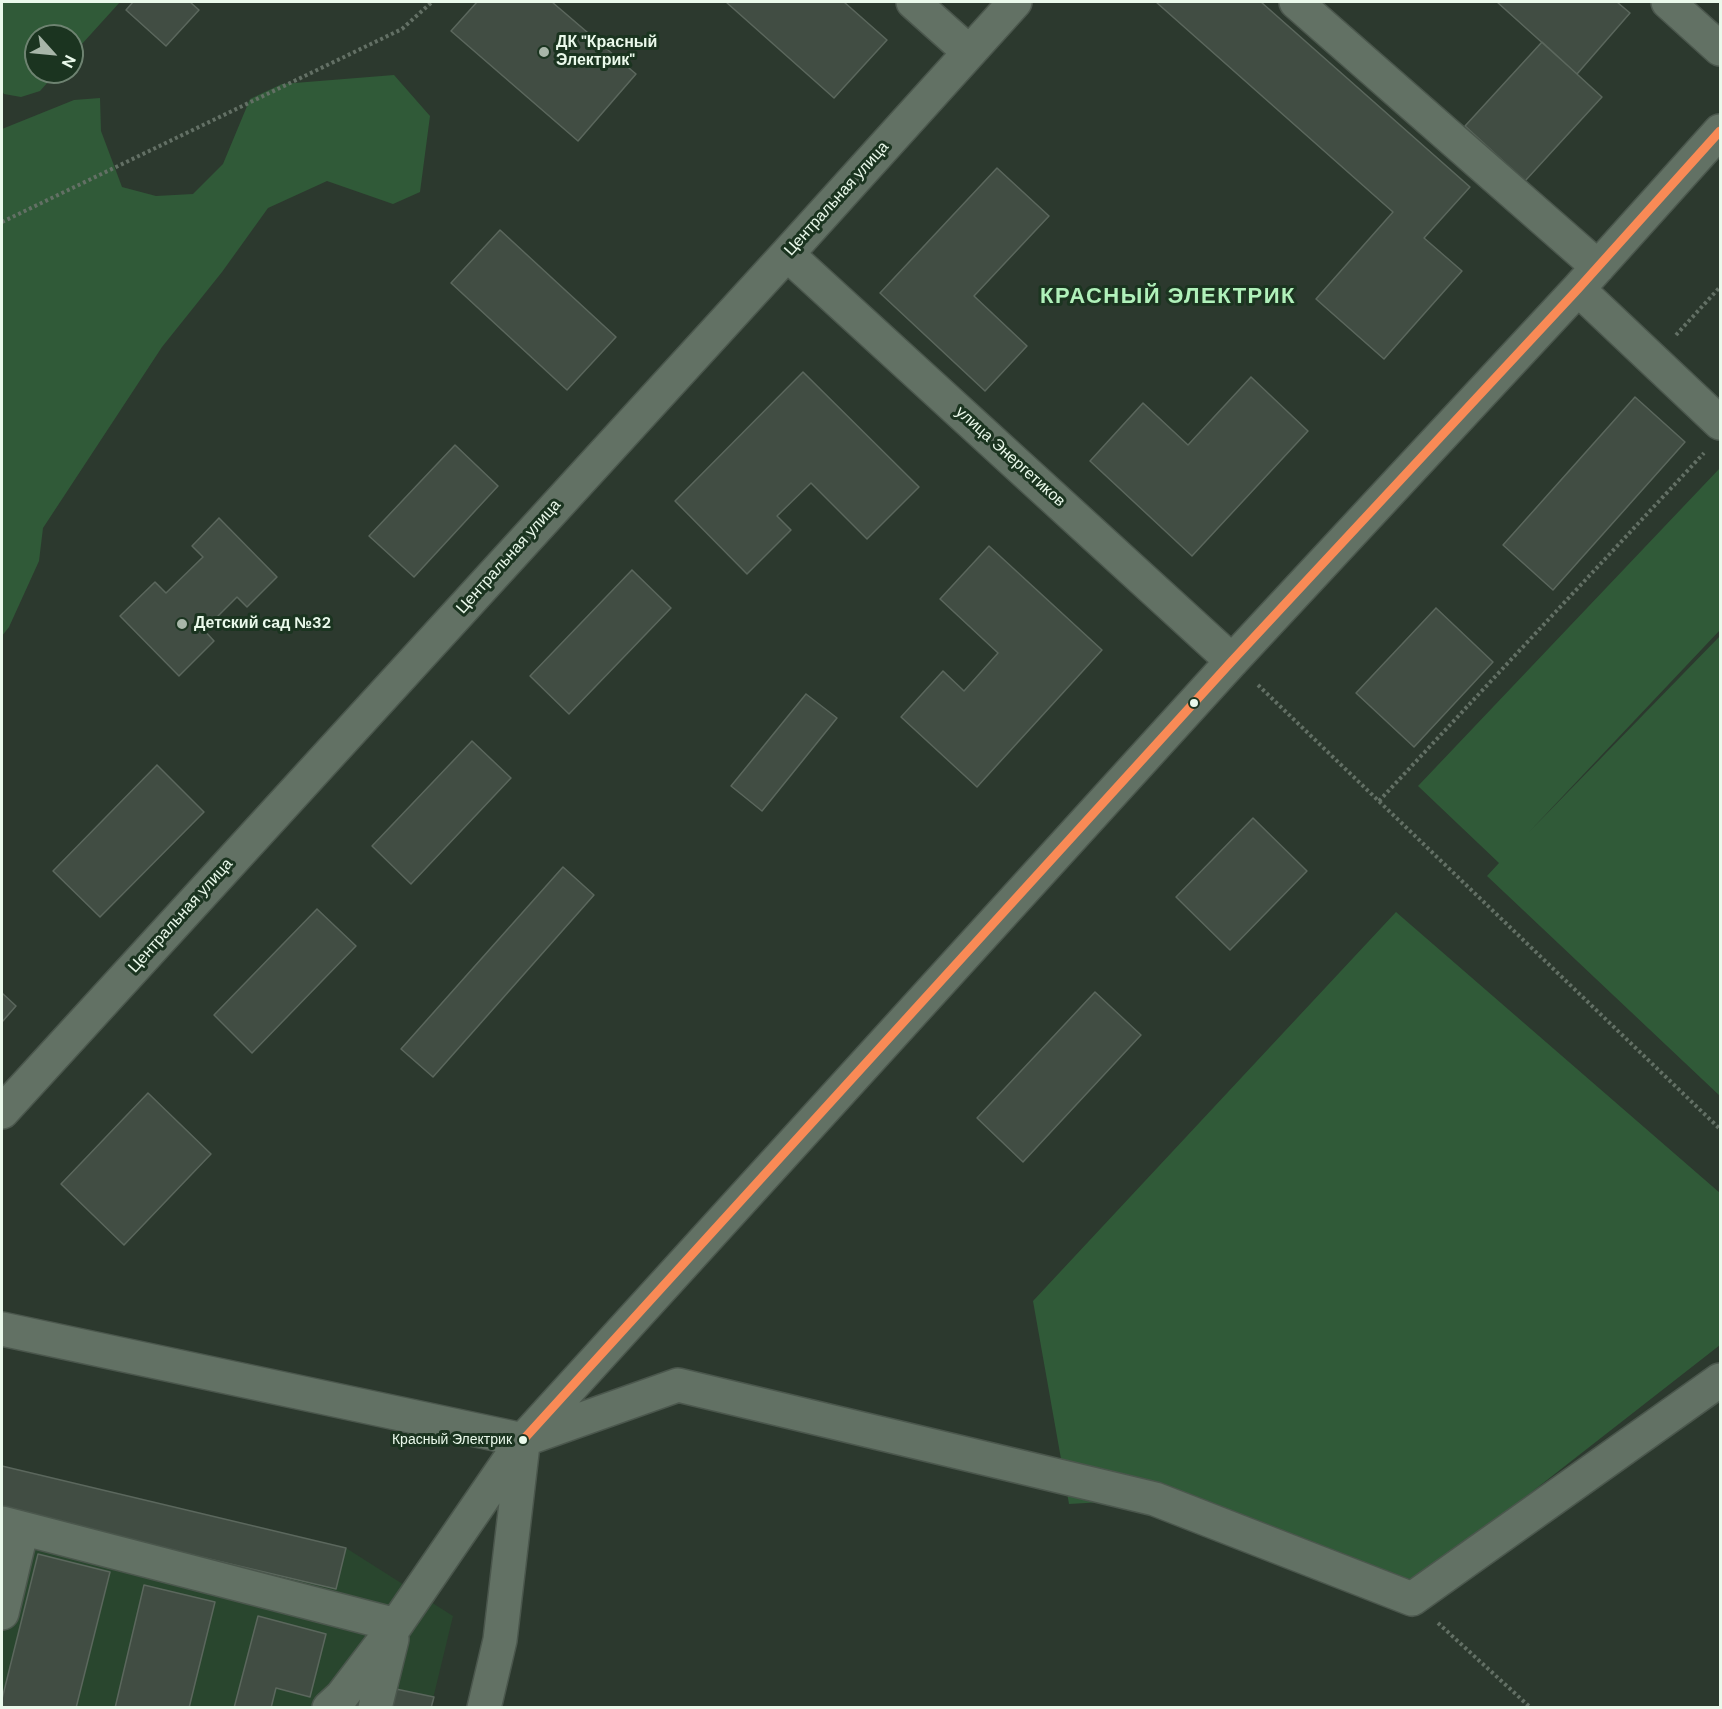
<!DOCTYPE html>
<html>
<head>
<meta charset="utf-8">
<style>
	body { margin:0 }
	#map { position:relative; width:1722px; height:1709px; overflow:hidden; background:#2c392e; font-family:"DM Sans",sans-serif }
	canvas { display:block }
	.frame { position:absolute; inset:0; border:3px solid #eaf9eb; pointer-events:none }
	.north { position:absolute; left:24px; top:24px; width:60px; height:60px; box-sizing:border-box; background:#1b3420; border:2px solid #6e8371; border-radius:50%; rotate:117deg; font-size:16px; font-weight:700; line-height:24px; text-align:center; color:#eaf9eb }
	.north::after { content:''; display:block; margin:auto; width:21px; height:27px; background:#a8b6a9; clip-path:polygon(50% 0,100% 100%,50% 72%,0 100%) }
</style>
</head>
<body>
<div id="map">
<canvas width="1722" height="1709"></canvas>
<div class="frame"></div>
<div class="north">N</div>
</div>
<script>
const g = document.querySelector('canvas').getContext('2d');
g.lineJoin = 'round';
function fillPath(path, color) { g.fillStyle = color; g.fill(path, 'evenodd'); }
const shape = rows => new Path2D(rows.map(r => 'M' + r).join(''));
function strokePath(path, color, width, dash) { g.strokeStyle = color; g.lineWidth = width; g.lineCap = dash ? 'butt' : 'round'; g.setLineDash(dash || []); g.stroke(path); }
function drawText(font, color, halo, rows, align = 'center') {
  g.font = font + ' "DM Sans",sans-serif'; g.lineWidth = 6; g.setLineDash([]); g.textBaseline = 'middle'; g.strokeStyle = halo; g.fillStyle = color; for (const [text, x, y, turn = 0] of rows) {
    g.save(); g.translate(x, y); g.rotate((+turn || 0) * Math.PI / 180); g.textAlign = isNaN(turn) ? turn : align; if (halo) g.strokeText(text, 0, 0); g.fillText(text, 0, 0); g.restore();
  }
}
fillPath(shape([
	[2,1466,346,1548,453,1616,431,1707,2,1708]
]), '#29462e');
fillPath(shape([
	[2,2,120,2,72,55,72,36,36,36,36,72,57,72,40,91,21,97,4,94,2,91],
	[394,75,430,116,420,192,393,204,327,181,268,208,222,272,162,347,43,528,39,561,9,627,2,636,2,129,74,100,100,98,101,131,122,187,156,196,193,194,223,164,250,99,282,84],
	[1720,468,1720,630,1529,832,1720,636,1720,1096,1487,876,1499,863,1418,786],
	[1396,912,1720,1193,1720,1345,1410,1587,1155,1499,1069,1504,1033,1301]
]), '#305a38');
const building = shape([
	[133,2,190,2,199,10,166,46,126,10,133,2],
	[477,2,552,2,636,74,578,141,451,31,477,2],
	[726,2,844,2,887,40,834,98,726,2],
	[1156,2,1261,2,1470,187,1424,238,1462,271,1384,359,1316,299,1393,212,1156,2],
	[1497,2,1617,2,1630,13,1577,74,1497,2],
	[1542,42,1602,97,1525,181,1465,126,1542,42],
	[997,168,1049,216,974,296,1027,346,985,391,880,293,997,168],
	[500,230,616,337,567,390,451,283,500,230],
	[803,372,919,487,867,539,811,483,777,516,791,530,747,574,675,501,803,372],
	[1251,377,1308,431,1192,556,1090,461,1143,403,1188,445,1251,377],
	[1635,397,1685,442,1553,590,1503,545,1635,397],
	[455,445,498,486,414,577,369,536,455,445],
	[219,518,277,577,247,607,237,597,204,630,214,641,179,676,120,616,155,582,166,593,203,557,192,546,219,518],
	[989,546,1102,650,977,787,901,717,943,671,964,691,998,653,940,599,989,546],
	[632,570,671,608,569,714,530,676,632,570],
	[1436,608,1493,662,1414,747,1356,693,1436,608],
	[806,694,837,718,762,811,731,786,806,694],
	[472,741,511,778,411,884,372,846,472,741],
	[157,765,204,812,100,917,53,871,157,765],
	[1253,818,1307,871,1230,950,1176,897,1253,818],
	[563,867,594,895,433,1077,401,1049,563,867],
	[317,909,356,946,252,1053,214,1015,317,909],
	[1095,992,1141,1035,1023,1162,977,1118,1095,992],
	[2,993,16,1006,2,1022,2,993],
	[148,1093,211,1154,124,1245,61,1184,148,1093],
	[2,1466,346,1548,336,1589,2,1510,2,1466],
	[38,1554,110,1572,76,1708,2,1708,2,1699,38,1554],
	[144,1585,215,1602,189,1708,115,1708,144,1585],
	[258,1616,326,1634,310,1697,276,1688,271,1708,234,1708,258,1616],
	[396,1689,434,1697,431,1708,391,1708,396,1689]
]);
fillPath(building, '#414d43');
strokePath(building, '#5b675d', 1.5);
const minor = shape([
	[913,2,969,52],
	[1296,2,1598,267],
	[1668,2,1720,49],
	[787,254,1232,661],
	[1578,289,1720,423],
	[2,1112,787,254,1015,2],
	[2,1329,523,1440,678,1385,1155,1499,1412,1599,1720,1380],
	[2,1523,396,1625],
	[2,1613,22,1529],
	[329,1708,342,1696,396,1625,523,1440,1232,661,1578,289,1720,131],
	[375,1708,392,1639],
	[484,1708,500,1640,523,1444]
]);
strokePath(minor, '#4b574d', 36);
strokePath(shape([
	[2,222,402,29,432,2],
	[1676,335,1720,287],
	[1258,685,1720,1129],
	[1379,801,1704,453],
	[1438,1623,1531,1708]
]), '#637065', 4, [3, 3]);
strokePath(minor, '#627164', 33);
strokePath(shape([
	[523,1440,1232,661,1578,289,1720,131]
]), '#f98a56', 9);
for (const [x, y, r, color] of [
	[544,52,6,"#a8b6a9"],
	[182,624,6,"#a8b6a9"],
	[1194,703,5,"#eaf9eb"],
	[523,1440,5,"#eaf9eb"]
]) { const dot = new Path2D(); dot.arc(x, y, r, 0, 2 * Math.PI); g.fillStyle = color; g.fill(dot); strokePath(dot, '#1b3420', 2); }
drawText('14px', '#eaf9eb', '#1b3420', [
	["Красный Электрик",512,1440]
], 'right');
drawText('bold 16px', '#eaf9eb', '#1b3420', [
	["ДК \"Красный",556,43],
	["Электрик\"",556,61],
	["Детский сад №32",194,624]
], 'left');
drawText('16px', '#eaf9eb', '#1b3420', [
	["Центральная улица",837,199,-48],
	["улица Энергетиков",1010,457,42],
	["Центральная улица",509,557,-48],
	["Центральная улица",181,916,-48]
]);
g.letterSpacing = '1.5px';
drawText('bold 22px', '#b0f1ba', '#1b3420', [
	["КРАСНЫЙ ЭЛЕКТРИК",1168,297]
]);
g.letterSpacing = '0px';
</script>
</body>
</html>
